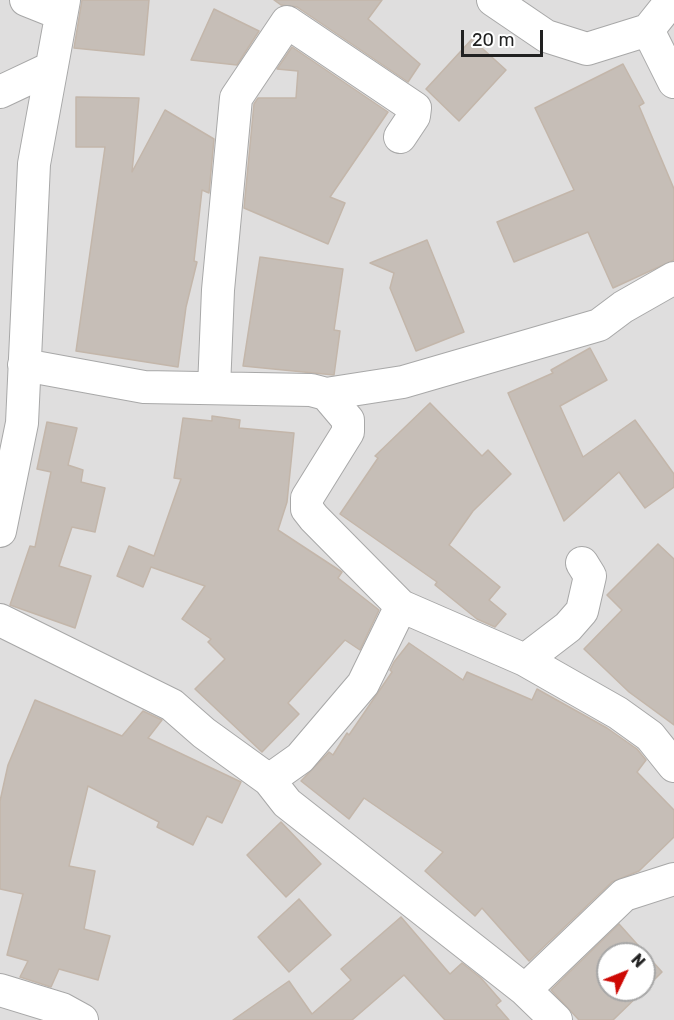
<!DOCTYPE html>
<html>
<head>
<meta charset="utf-8">
<style>
	body { margin:0 }
	#map { position:relative; width:674px; height:1020px; overflow:hidden; background:#f1eee8; font-family:Rubik,sans-serif }
	canvas { display:block }
	.north { position:absolute; left:596px; top:942px; width:60px; height:60px; box-sizing:border-box; background:#fff; border:2px solid #a6a6a6; border-radius:50%; rotate:47deg; font-size:16px; font-weight:700; line-height:24px; text-align:center; color:#212121 }
	.north::after { content:''; display:block; margin:auto; width:21px; height:27px; background:#ce0904; clip-path:polygon(50% 0,100% 100%,50% 72%,0 100%) }
	.scale { position:absolute; left:461px; top:30px; width:82px; height:27px; box-sizing:border-box; border:3px solid #212121; border-top:0; padding-left:8px; font-size:18px; line-height:21px; white-space:nowrap; color:#212121; -webkit-text-stroke:4px #fff; paint-order:stroke }
</style>
</head>
<body>
<div id="map">
<canvas width="674" height="1020"></canvas>
<div class="north">N</div>
<div class="scale">20 m</div>
</div>
<script>
const g = document.querySelector('canvas').getContext('2d');
g.lineJoin = 'round';
function fillPath(path, color) { g.fillStyle = color; g.fill(path, 'evenodd'); }
const shape = rows => new Path2D(rows.map(r => 'M' + r).join(''));
function strokePath(path, color, width, dash) { g.strokeStyle = color; g.lineWidth = width; g.lineCap = dash ? 'butt' : 'round'; g.setLineDash(dash || []); g.stroke(path); }
fillPath(shape([
	[0,0,674,0,674,1020,0,1020],
	[608,954,644,954,644,990,608,990]
]), '#dfdede');
const building = shape([
	[82,0,149,0,144,55,74,48,82,0],
	[274,0,382,0,368,19,420,64,408,82,297,7,281,5,274,0],
	[214,9,259,31,237,65,191,60,214,9],
	[472,39,506,70,459,121,426,89,472,39],
	[292,47,388,112,330,197,345,203,328,244,244,208,254,104,258,98,296,98,298,71,277,69,292,47],
	[623,64,644,103,639,106,674,189,674,260,613,288,588,232,514,262,497,222,574,190,535,108,623,64],
	[76,97,139,98,132,172,165,110,214,139,209,193,202,190,194,261,197,262,186,307,178,367,76,351,105,147,76,147,76,97],
	[427,240,464,332,416,351,390,288,394,273,370,263,427,240],
	[260,257,343,269,334,330,340,331,334,375,243,366,260,257],
	[590,348,607,380,560,406,583,457,635,420,674,474,674,487,645,508,619,472,564,521,508,393,553,373,551,370,590,348],
	[430,403,482,456,488,450,511,474,473,511,449,545,500,587,489,600,506,614,495,627,477,619,435,585,437,582,340,514,378,458,375,456,430,403],
	[212,416,240,420,239,428,294,433,287,502,278,530,342,572,338,578,379,610,360,650,345,640,288,703,299,714,262,752,195,689,225,659,208,642,211,639,182,619,205,586,151,567,143,587,117,576,129,546,154,556,181,479,174,478,183,418,212,421,212,416],
	[47,422,77,428,68,465,83,470,81,482,105,488,95,532,72,527,59,566,91,576,75,628,10,605,30,546,35,547,51,472,37,469,47,422],
	[658,544,674,559,674,725,629,692,584,649,622,610,607,595,658,544],
	[409,643,463,680,467,672,532,700,537,689,607,728,637,749,646,760,637,772,674,810,674,837,639,871,612,882,529,961,482,908,475,916,425,871,443,852,364,798,349,819,301,781,329,752,333,755,347,733,349,735,392,672,390,670,394,662,409,643],
	[35,700,122,736,143,711,162,720,148,738,241,782,222,823,207,816,193,845,157,827,159,822,88,786,69,866,95,871,84,929,110,936,98,980,59,969,51,987,20,977,28,961,7,955,23,894,0,889,0,801,8,765,35,700],
	[281,822,321,864,286,897,247,855,281,822],
	[299,899,331,935,289,972,258,937,299,899],
	[401,917,450,974,462,963,481,978,501,1001,496,1005,509,1020,445,1020,404,975,352,1020,233,1020,289,981,312,1014,351,980,341,969,401,917],
	[619,924,662,972,644,990,644,954,608,954,608,990,644,990,613,1020,579,1020,551,990,619,924]
]);
fillPath(building, '#c6beb7');
strokePath(building, '#c3b6aa', 1.5);
const minor = shape([
	[26,0,61,14],
	[493,0,546,36,587,49,648,30,672,0],
	[648,30,674,82],
	[0,92,51,68],
	[24,365,144,387,311,390,326,394,403,382,599,325,623,307,674,278],
	[214,388,218,290,236,98,287,22,415,108,414,116,400,137],
	[326,394,348,420,348,432,307,498,307,509,314,518,401,606,525,660,618,713,650,736,674,766],
	[0,531,22,423,34,164,64,0],
	[0,620,172,705,204,733,269,780,287,803,525,990,556,1020],
	[525,660,568,627,582,611,590,576,582,563],
	[269,780,300,758,363,684,401,606],
	[0,990,62,1009,82,1020],
	[525,990,624,895,674,879]
]);
strokePath(minor, '#a8a8a8', 34);
strokePath(minor, '#fff', 32);
</script>
</body>
</html>
